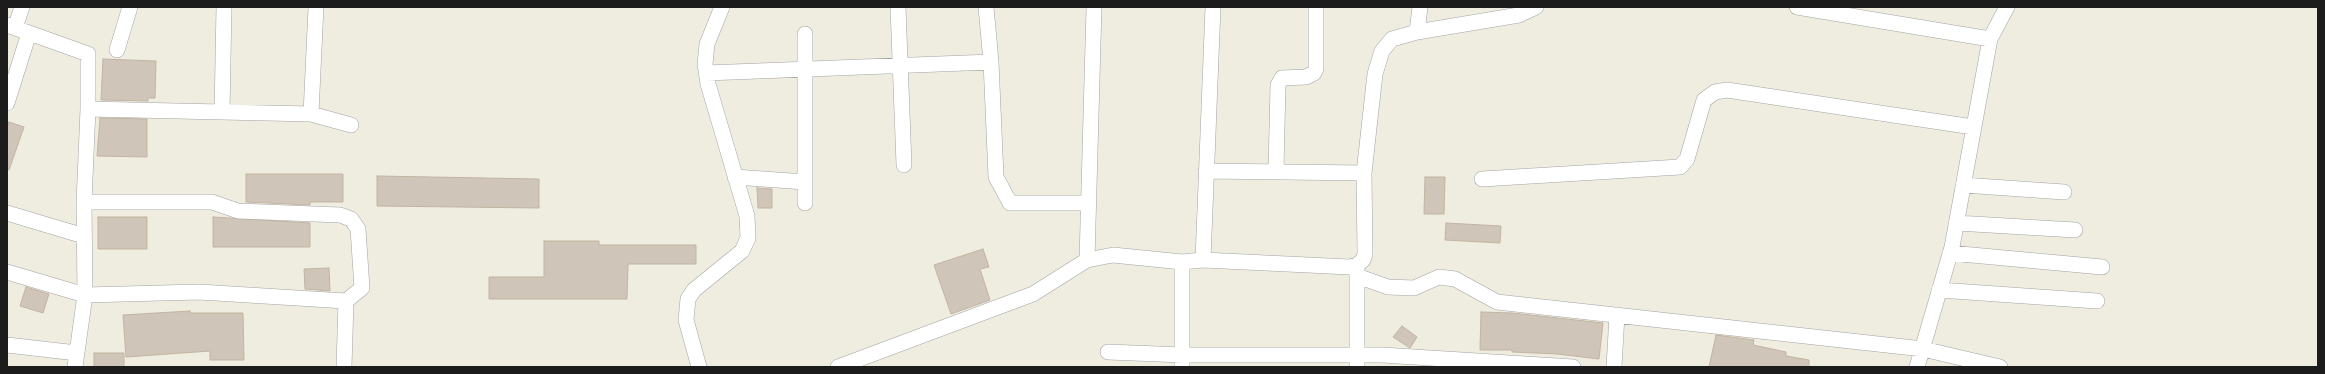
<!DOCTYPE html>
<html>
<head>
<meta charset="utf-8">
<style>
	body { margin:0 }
	#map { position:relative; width:2325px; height:374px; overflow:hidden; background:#efece0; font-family:Mulish,sans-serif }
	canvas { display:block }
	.frame { position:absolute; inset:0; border:8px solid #1c1c1c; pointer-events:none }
</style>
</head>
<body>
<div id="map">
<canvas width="2325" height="374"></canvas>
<div class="frame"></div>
</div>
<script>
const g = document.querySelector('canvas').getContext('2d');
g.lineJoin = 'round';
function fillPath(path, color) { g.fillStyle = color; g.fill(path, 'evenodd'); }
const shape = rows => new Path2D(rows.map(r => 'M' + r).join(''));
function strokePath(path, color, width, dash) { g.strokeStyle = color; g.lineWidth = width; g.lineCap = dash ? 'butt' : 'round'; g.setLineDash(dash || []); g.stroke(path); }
const building = shape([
	[103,59,156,61,155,98,148,98,148,101,101,100,103,59],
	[100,118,147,119,147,157,97,156,100,118],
	[9,122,24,127,9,170,7,169,7,128,9,122],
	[246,174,343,174,343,202,310,202,310,205,246,202,246,174],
	[377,176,539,179,539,208,377,206,377,176],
	[1425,177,1445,177,1444,214,1424,214,1425,177],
	[757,188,772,189,772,208,758,208,757,188],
	[98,217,147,217,147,249,98,249,98,217],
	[213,217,310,223,310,247,213,247,213,217],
	[1446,223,1501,226,1500,243,1445,240,1446,223],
	[544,241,599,241,599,245,696,245,696,264,628,264,627,299,489,299,489,277,544,277,544,241],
	[983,249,989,267,980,269,990,300,951,314,934,265,983,249],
	[329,268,330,291,305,289,304,269,329,268],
	[26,287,49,294,43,313,20,306,26,287],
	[190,311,190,313,243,313,244,360,210,360,210,351,126,357,123,315,190,311],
	[1481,312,1512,313,1603,323,1599,359,1557,354,1512,352,1512,350,1480,350,1481,312],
	[1402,326,1417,337,1410,348,1393,337,1402,326],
	[1716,335,1754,340,1753,345,1786,352,1786,356,1809,360,1809,367,1709,367,1716,335],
	[94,353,124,353,124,367,94,367,94,353]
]);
fillPath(building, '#cfc5b9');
strokePath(building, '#c2b4a1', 1);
const minor = shape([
	[898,7,904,165],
	[986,7,991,62,996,177,1010,203,1089,203],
	[1797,7,1990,39],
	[7,25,88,54,88,109,84,202,85,295,75,367],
	[15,28,22,7],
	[1417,32,1420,7],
	[805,34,805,203],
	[117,50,130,7],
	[706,73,991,62],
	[7,103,29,33],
	[88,109,311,114,351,125],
	[222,112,224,7],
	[311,114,316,7],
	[1276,170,1278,85,1282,78,1306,77,1314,73,1316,69,1316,7],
	[1206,171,1364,173],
	[735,177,805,182],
	[1482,179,1680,167,1687,159,1704,100,1715,92,1727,90,1973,127],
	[1963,185,2064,192],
	[7,213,84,236],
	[1956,223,2075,230],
	[1950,253,2102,267],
	[1087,260,1094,7],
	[1203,260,1213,7],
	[1182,262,1182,367],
	[1357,268,1357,367],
	[7,272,85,295,199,292,346,301,362,288,358,229,351,219,340,215,238,211,212,202,84,202],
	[1357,276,1388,287,1414,288,1439,277,1455,279,1497,302,1923,349,2000,367],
	[1939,290,2097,301],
	[7,345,77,353],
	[1108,352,1183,355,1382,355,1573,367],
	[344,367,346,301],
	[699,367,686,320,688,299,694,290,742,251,748,238,747,216,708,84,705,64,707,44,722,7],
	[838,367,1033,294,1087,260,1113,255,1182,262,1203,260,1350,267,1357,265,1363,260,1365,254,1364,173,1375,74,1382,51,1392,39,1417,32,1519,15,1536,7],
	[1614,367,1617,315],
	[1917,367,1952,247,1990,39,2007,7]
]);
strokePath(minor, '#a3a3a3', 16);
strokePath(minor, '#fff', 15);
</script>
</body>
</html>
